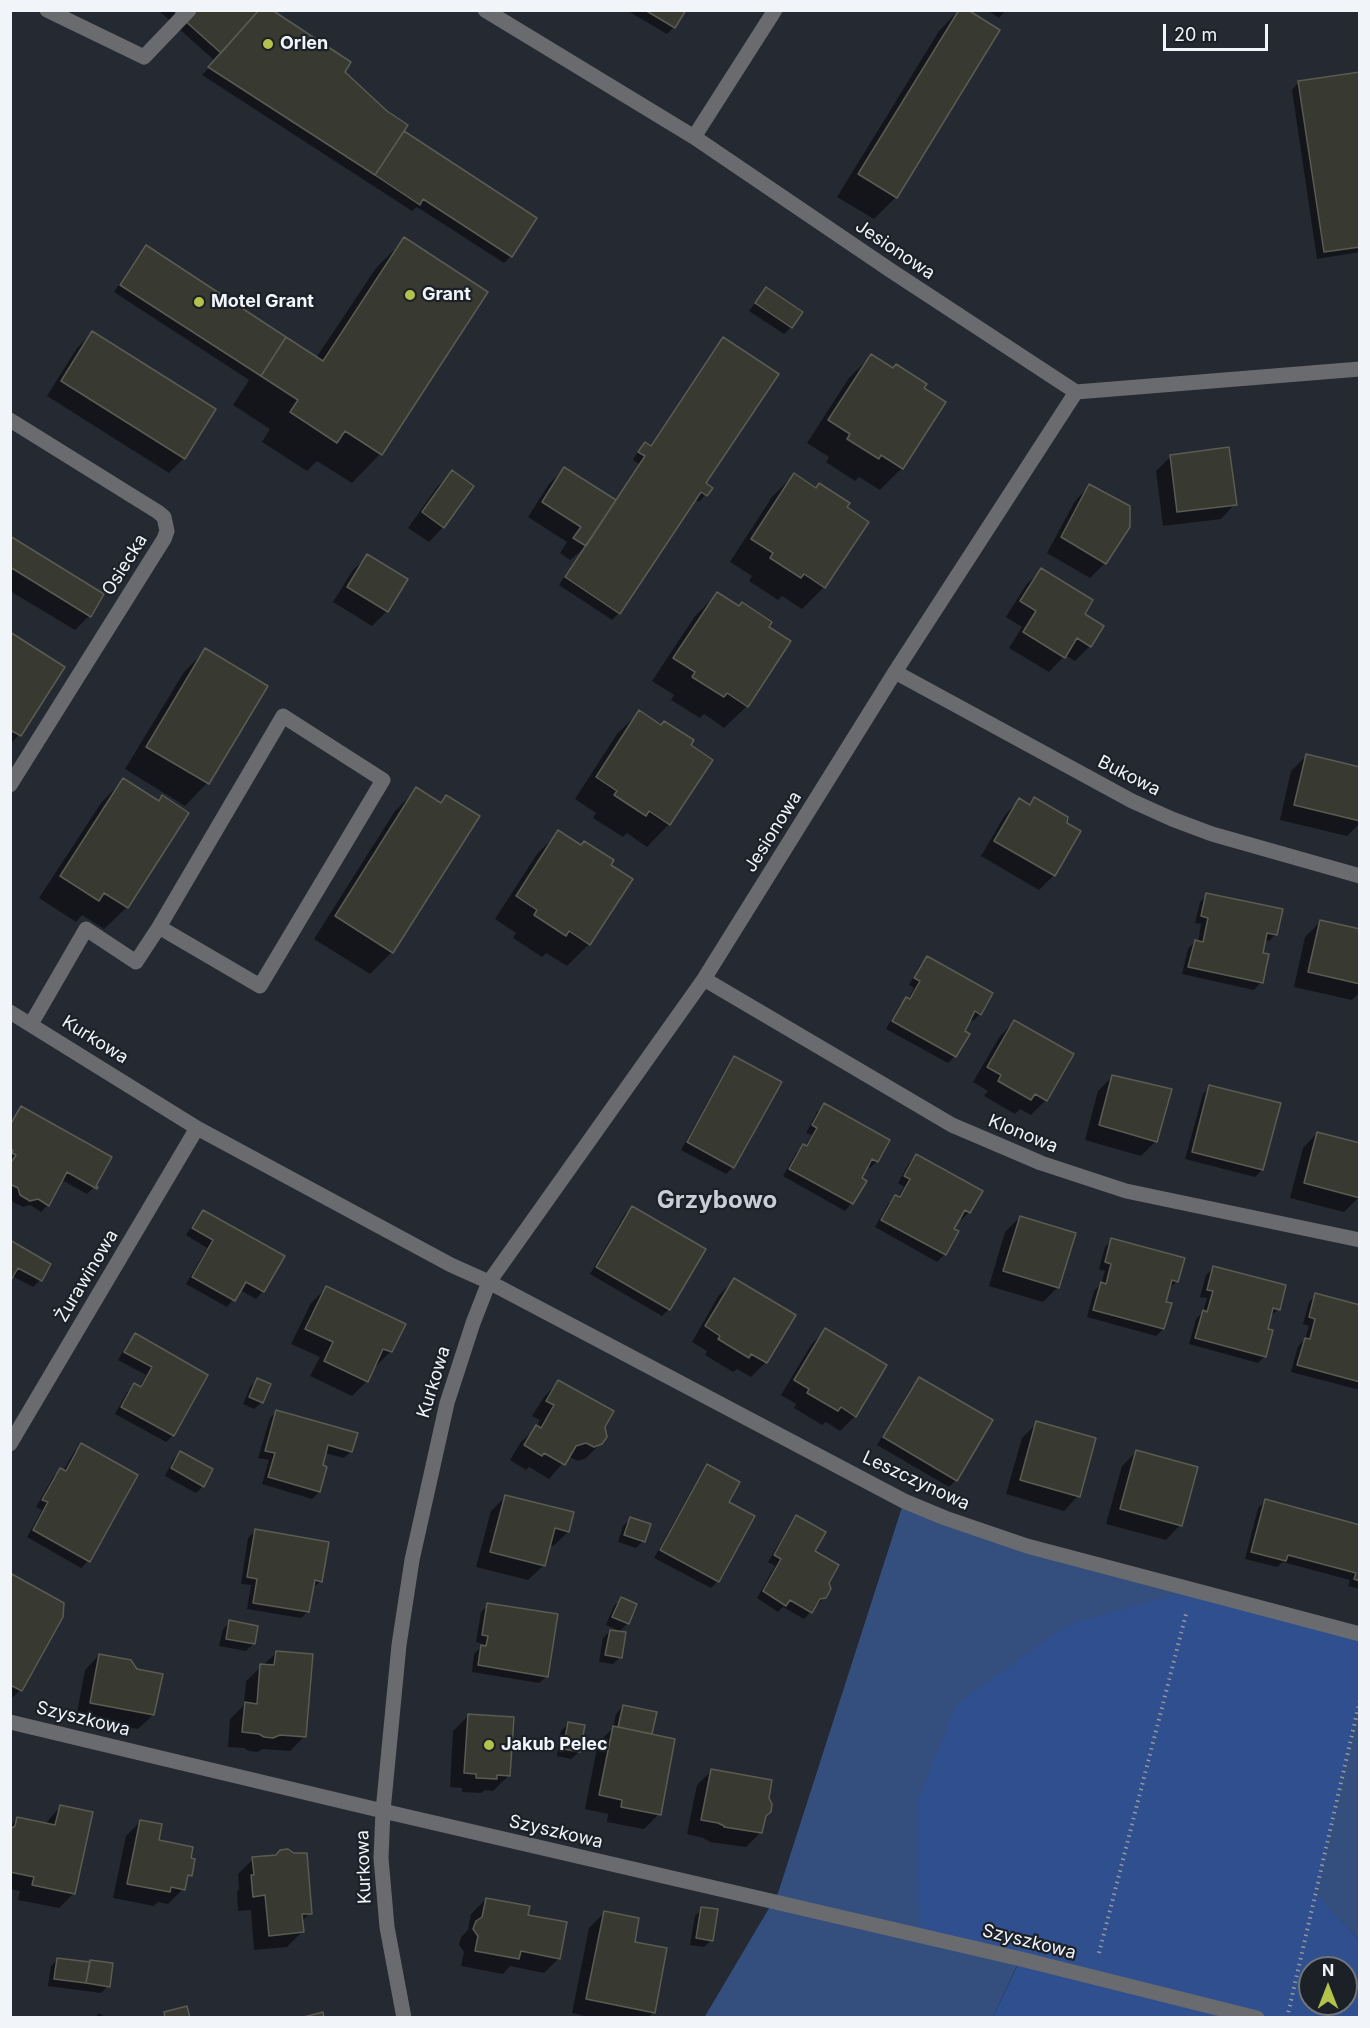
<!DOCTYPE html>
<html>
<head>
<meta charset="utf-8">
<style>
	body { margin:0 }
	#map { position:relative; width:1370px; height:2028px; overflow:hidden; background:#252931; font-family:Inter,sans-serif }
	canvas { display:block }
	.frame { position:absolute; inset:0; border:12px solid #f1f4f9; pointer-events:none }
	.north { position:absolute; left:1298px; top:1956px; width:60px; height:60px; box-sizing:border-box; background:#1c2027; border:2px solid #71757b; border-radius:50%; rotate:0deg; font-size:16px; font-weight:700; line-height:24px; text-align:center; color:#f1f4f9 }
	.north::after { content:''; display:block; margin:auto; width:21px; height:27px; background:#b3c24b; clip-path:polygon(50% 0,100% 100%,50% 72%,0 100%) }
	.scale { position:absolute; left:1163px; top:24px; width:105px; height:27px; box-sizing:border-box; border:3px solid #f1f4f9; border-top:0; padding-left:8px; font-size:18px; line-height:21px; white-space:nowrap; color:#f1f4f9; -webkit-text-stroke:4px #1c2027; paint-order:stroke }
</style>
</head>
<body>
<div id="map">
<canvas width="1370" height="2028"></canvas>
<div class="frame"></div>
<div class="north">N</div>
<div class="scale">20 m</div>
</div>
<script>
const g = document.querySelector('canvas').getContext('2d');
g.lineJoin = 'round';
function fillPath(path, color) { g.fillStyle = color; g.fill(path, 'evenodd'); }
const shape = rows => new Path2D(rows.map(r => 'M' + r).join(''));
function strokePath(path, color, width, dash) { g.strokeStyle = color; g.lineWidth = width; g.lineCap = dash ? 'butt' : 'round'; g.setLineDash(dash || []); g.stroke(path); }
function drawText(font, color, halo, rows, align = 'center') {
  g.font = font + ' Inter,sans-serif'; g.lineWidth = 4.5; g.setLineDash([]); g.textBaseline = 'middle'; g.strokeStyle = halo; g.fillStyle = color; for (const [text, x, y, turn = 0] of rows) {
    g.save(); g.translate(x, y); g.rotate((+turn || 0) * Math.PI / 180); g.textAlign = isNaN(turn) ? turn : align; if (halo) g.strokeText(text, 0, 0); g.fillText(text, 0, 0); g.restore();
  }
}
fillPath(shape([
	[904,1501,1192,1590,993,2017,704,2018,778,1893],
	[1359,1700,1359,1940,1315,1894]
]), '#344e7e');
fillPath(shape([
	[1192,1590,1359,1634,1359,1700,1316,1894,1359,1940,1359,2017,993,2017,1020,1960,919,1936,918,1800,957,1704,1069,1624],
	[1310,1968,1346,1968,1346,2004,1310,2004]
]), '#2f4f8f');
fillPath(shape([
	[158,10,269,10,343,72,402,132,511,256,504,263,417,207,412,211,202,75,215,61],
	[626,10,684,10,674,27,667,34],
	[959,10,998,30,896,197,874,219,837,197,939,31],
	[987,10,1006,10,999,18],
	[1360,74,1360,252,1317,259,1292,90,1299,82],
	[405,239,380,454,352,483,317,461,307,471,262,442,270,429,233,405,249,380,114,292,139,254,146,247,316,358,376,268],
	[766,289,791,327,784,334,749,311],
	[92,333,184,458,169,473,47,396,77,348],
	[723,339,704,483,711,488,699,502,694,499,619,613,612,620,559,585,582,550,570,560,560,553,567,542,528,517,549,484,564,469,615,501,639,464,633,460,638,451,645,444,649,447,716,346],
	[871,356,902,468,880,490,859,477,855,481,826,462,829,457,807,443,849,378],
	[1171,456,1235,504,1221,519,1163,526,1156,471],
	[452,472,443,527,429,542,408,528,437,487],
	[794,475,824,587,802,609,782,596,778,600,749,581,752,576,730,562,772,497],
	[1089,486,1105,563,1090,578,1047,553,1075,501],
	[10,538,89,616,75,630,10,591],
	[368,556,387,611,372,626,333,602,353,570],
	[1041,570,1083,614,1090,646,1075,661,1065,655,1049,672,1009,648,1022,627,1006,617,1026,585],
	[717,594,747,706,724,728,704,714,700,718,671,700,674,695,652,681,695,616],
	[10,634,63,667,19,735,10,744],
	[206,650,266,687,207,783,185,806,125,769,184,672],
	[639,712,711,760,669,824,647,847,627,833,623,837,593,818,596,813,575,799,617,734],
	[1306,756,1360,769,1360,823,1347,836,1280,820,1291,771],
	[123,780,157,802,162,797,187,813,127,907,104,929,82,915,76,922,39,898,101,803],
	[417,789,439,804,446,797,392,952,370,974,314,939,395,811],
	[1035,799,1054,875,1039,890,981,856,1005,815,1019,800,1028,806],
	[559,832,589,944,567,966,546,953,542,957,513,938,516,933,495,919,537,854],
	[1207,895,1276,934,1269,941,1264,940,1261,954,1261,982,1254,990,1182,974,1188,949,1195,941,1198,942,1201,924,1195,923,1200,902],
	[1320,922,1360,931,1360,992,1352,1000,1294,987,1305,937],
	[927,958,980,1014,973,1021,969,1019,955,1056,948,1063,886,1029,899,1006,906,999,908,1000,914,988,909,985,920,965],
	[1015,1021,1072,1055,1046,1100,1031,1115,1020,1109,1015,1114,984,1096,988,1091,973,1082,1000,1036],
	[735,1058,733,1167,726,1174,681,1150,728,1065],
	[1113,1076,1156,1141,1141,1156,1085,1140,1098,1091],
	[1210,1086,1262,1170,1255,1177,1185,1159,1203,1094],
	[824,1105,877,1161,870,1168,867,1166,852,1203,845,1211,783,1176,796,1153,803,1146,805,1147,812,1135,806,1133,817,1112],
	[22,1108,94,1187,87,1194,62,1180,48,1205,41,1212,30,1205,23,1207,13,1202,10,1195,10,1122],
	[1317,1133,1359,1197,1344,1212,1290,1198,1303,1148],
	[917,1156,969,1212,962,1219,960,1218,952,1230,957,1232,945,1254,937,1262,875,1227,888,1204,895,1197,897,1198,904,1187,898,1183,909,1163],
	[632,1207,669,1309,662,1316,590,1274,625,1214],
	[204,1212,283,1257,263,1291,256,1299,240,1290,227,1307,186,1284,207,1248,186,1235,196,1219],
	[1020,1217,1058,1287,1043,1302,989,1286,1005,1232],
	[1112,1239,1177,1281,1170,1288,1164,1303,1163,1329,1156,1336,1087,1317,1094,1291,1101,1284,1105,1271,1099,1269,1105,1247],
	[10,1242,49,1264,40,1280,33,1287,12,1276],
	[1214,1268,1279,1309,1270,1316,1266,1330,1265,1356,1258,1363,1189,1344,1196,1319,1203,1312,1207,1298,1200,1297,1206,1275],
	[734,1280,766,1362,751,1377,737,1369,733,1372,705,1355,707,1351,692,1342,719,1295],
	[326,1288,391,1351,376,1366,374,1365,367,1381,352,1396,310,1376,320,1357,291,1344,311,1303],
	[1316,1295,1360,1306,1360,1390,1291,1372,1298,1346,1305,1339,1309,1326,1303,1324,1309,1302],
	[825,1330,855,1416,840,1431,826,1422,822,1425,794,1408,796,1404,781,1395,811,1345],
	[135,1335,206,1376,173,1435,166,1442,115,1414,127,1392,134,1385,139,1388,146,1375,118,1360,128,1342],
	[919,1379,956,1480,949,1487,877,1445,912,1386],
	[257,1380,262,1402,254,1409,243,1404,250,1387],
	[558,1382,603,1427,601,1443,586,1458,578,1461,570,1457,567,1458,549,1479,529,1467,526,1470,510,1460,521,1442,537,1427,540,1420,532,1416,544,1397],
	[277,1411,351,1451,344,1458,325,1453,319,1492,312,1499,262,1484,269,1460,258,1458,270,1418],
	[1037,1423,1078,1496,1064,1511,1006,1494,1022,1438],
	[81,1445,136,1475,88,1561,81,1568,27,1537,42,1510,36,1507,53,1477,60,1470,63,1471,74,1452],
	[1137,1451,1180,1525,1166,1540,1106,1524,1122,1466],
	[180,1453,203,1486,196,1493,165,1476,173,1460],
	[708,1466,727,1503,718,1581,711,1588,654,1558,701,1473],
	[506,1496,568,1532,553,1546,549,1545,543,1566,528,1580,476,1567,491,1511],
	[1265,1501,1357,1526,1360,1515,1360,1589,1348,1586,1350,1580,1283,1562,1277,1567,1245,1559,1258,1508],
	[797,1517,827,1583,825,1597,804,1619,783,1607,778,1612,757,1598,775,1566,768,1562,790,1524],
	[630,1519,643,1541,636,1548,618,1542,623,1526],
	[255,1531,321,1581,312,1588,308,1611,301,1618,247,1609,251,1585,241,1584,248,1538],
	[10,1575,20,1690,13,1697,10,1695],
	[621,1599,635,1605,627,1624,620,1631,606,1625,614,1606],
	[488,1605,547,1676,539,1683,472,1672,474,1654,481,1647,481,1643,476,1642,481,1612],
	[230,1622,253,1644,246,1651,219,1646,223,1629],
	[610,1631,620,1657,613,1664,599,1662,603,1638],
	[276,1653,305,1736,290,1751,263,1749,257,1752,249,1751,244,1748,228,1747,230,1719,244,1705,246,1681],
	[99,1655,153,1715,138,1729,76,1718,85,1670],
	[623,1706,650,1733,649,1735,659,1814,644,1829,607,1822,608,1814,585,1809,598,1743,613,1728,616,1714],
	[468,1716,508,1776,493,1791,485,1790,481,1793,462,1792,462,1788,450,1787,453,1731],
	[568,1724,579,1752,571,1759,557,1756,561,1731],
	[712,1770,768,1798,761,1832,746,1847,710,1842,703,1838,687,1834,697,1785],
	[60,1807,74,1893,59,1908,18,1900,20,1891,10,1889,10,1826,17,1819,45,1824],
	[141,1821,157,1841,189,1860,190,1875,185,1880,183,1889,168,1904,158,1902,154,1906,113,1898,126,1836],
	[276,1856,310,1913,301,1922,302,1932,287,1947,254,1950,251,1910,238,1911,237,1892,239,1889,238,1874,253,1859],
	[486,1899,527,1916,559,1958,544,1973,510,1966,503,1974,461,1966,464,1952,459,1945,461,1937,468,1930,471,1914],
	[702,1909,711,1940,704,1947,690,1945,695,1916],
	[604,1913,633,1943,653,2012,648,2018,593,2018,572,2013,589,1928],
	[58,1959,88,1964,90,1962,108,1986,101,1993,48,1986,51,1966],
	[99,2013,106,2018,95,2018]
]), '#0007');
const building = shape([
	[173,10,259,10,221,53,173,10],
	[259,10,272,10,351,62,345,72,387,111,408,125,375,175,208,67,259,10],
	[645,10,686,10,675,28,645,10],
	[959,10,968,10,1000,30,897,198,858,174,959,10],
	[1360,72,1360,247,1324,252,1298,81,1360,72],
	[404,131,537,218,512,257,423,199,420,205,375,175,404,131],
	[404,237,488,292,382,455,345,431,337,443,290,412,298,400,261,376,286,337,323,361,404,237],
	[146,245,286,337,261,376,120,285,146,245],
	[766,287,803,312,792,328,755,303,766,287],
	[92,331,216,409,185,459,61,381,92,331],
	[723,337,779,374,706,483,713,488,707,496,701,492,620,614,565,577,645,456,638,452,645,442,651,446,723,337],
	[871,354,893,368,896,364,927,384,924,388,946,402,903,469,881,455,879,459,847,439,850,434,828,420,871,354],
	[1229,447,1237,505,1177,512,1170,455,1229,447],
	[564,467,616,500,586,546,573,538,581,527,542,502,564,467],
	[452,470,474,486,444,528,422,512,452,470],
	[794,473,816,488,819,483,850,503,847,507,869,522,825,588,804,574,801,578,770,558,773,553,751,539,794,473],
	[1089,484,1130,506,1130,527,1106,564,1061,537,1089,484],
	[10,536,104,594,91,617,10,567,10,536],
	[367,554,408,579,388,612,347,587,367,554],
	[1041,568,1093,600,1085,614,1104,626,1091,647,1077,638,1065,658,1023,632,1036,611,1020,601,1041,568],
	[717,592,739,606,742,602,772,622,769,627,791,641,748,707,727,693,724,697,692,677,695,672,673,658,717,592],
	[10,632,65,667,21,736,10,730,10,632],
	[205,648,268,686,209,784,146,747,205,648],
	[639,710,661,725,664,721,694,740,691,745,713,760,670,825,649,811,646,816,614,795,617,791,596,777,639,710],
	[1306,754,1360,767,1360,821,1294,805,1306,754],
	[123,778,159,801,162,795,189,813,128,908,104,893,99,901,60,876,123,778],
	[416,787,441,803,446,795,480,816,393,953,335,916,416,787],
	[1034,797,1068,817,1067,823,1081,831,1055,876,994,841,1019,798,1030,805,1034,797],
	[558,830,581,845,584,841,614,860,611,865,633,879,590,945,569,931,566,936,534,915,537,910,516,896,558,830],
	[1206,893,1283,909,1277,935,1267,933,1263,953,1269,954,1263,983,1188,967,1195,940,1203,942,1208,918,1201,916,1206,893],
	[1320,920,1360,929,1360,984,1308,972,1320,920],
	[927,956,993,993,981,1015,975,1011,965,1031,970,1034,956,1057,892,1021,906,997,910,999,920,981,914,978,927,956],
	[1014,1020,1074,1054,1047,1101,1035,1094,1031,1100,998,1081,1001,1075,987,1067,1014,1020],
	[734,1056,782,1082,734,1168,687,1142,734,1056],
	[1112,1075,1172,1089,1157,1142,1099,1125,1112,1075],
	[1209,1085,1281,1103,1263,1170,1192,1152,1209,1085],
	[824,1103,890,1140,878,1162,872,1159,862,1178,867,1181,853,1204,789,1169,803,1144,807,1146,817,1128,812,1125,824,1103],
	[21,1106,112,1157,96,1186,98,1187,97,1189,67,1172,49,1206,38,1199,30,1201,20,1195,18,1188,10,1184,10,1164,16,1155,12,1153,13,1150,10,1149,10,1125,21,1106],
	[1317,1132,1360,1143,1360,1198,1304,1183,1317,1132],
	[916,1154,983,1191,970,1213,965,1210,954,1229,959,1231,946,1255,881,1220,895,1195,900,1197,910,1179,904,1176,916,1154],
	[632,1206,706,1249,670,1310,596,1267,632,1206],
	[203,1210,285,1256,264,1292,246,1282,235,1301,192,1277,213,1240,192,1228,203,1210],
	[1020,1216,1076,1233,1059,1288,1003,1271,1020,1216],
	[1111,1238,1185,1258,1178,1282,1172,1280,1166,1302,1172,1303,1164,1329,1093,1310,1101,1282,1106,1284,1111,1264,1105,1262,1111,1238],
	[10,1240,51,1264,42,1281,18,1268,10,1282,10,1240],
	[1213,1266,1286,1285,1280,1310,1273,1308,1268,1329,1273,1330,1266,1357,1195,1338,1203,1310,1207,1312,1213,1291,1207,1290,1213,1266],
	[734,1278,796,1315,767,1363,751,1354,749,1358,718,1339,720,1336,705,1326,734,1278],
	[326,1286,406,1324,392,1352,383,1349,368,1382,324,1361,333,1342,305,1329,326,1286],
	[1315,1293,1360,1305,1360,1382,1297,1365,1305,1338,1310,1339,1315,1319,1309,1317,1315,1293],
	[825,1328,887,1365,856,1417,841,1407,838,1411,807,1393,809,1389,794,1380,825,1328],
	[135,1333,208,1375,174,1436,121,1407,134,1383,141,1387,152,1367,124,1352,135,1333],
	[919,1377,993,1420,957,1481,883,1437,919,1377],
	[257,1378,271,1384,263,1403,249,1397,257,1378],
	[558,1380,614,1411,605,1427,607,1437,602,1444,594,1447,586,1443,576,1446,565,1465,544,1453,542,1456,524,1445,536,1425,541,1428,554,1405,546,1401,558,1380],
	[276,1410,358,1433,352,1452,328,1445,323,1465,327,1467,320,1492,268,1477,275,1453,265,1451,276,1410],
	[1036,1421,1096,1438,1080,1497,1020,1480,1036,1421],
	[81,1443,138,1475,90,1562,33,1530,48,1502,42,1500,60,1468,66,1471,81,1443],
	[1136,1450,1198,1467,1182,1526,1120,1509,1136,1450],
	[180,1451,213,1469,204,1487,171,1468,180,1451],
	[707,1464,740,1482,729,1502,755,1516,719,1582,660,1550,707,1464],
	[505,1495,574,1512,569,1532,555,1528,545,1566,490,1552,505,1495],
	[1265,1499,1360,1525,1360,1581,1354,1579,1356,1573,1288,1555,1286,1561,1251,1552,1265,1499],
	[796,1515,826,1532,815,1551,839,1565,829,1583,831,1589,826,1598,820,1599,812,1613,790,1600,786,1606,763,1591,781,1559,774,1555,796,1515],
	[630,1517,651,1524,645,1542,624,1535,630,1517],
	[255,1529,329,1542,322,1582,315,1580,309,1612,253,1603,257,1579,247,1577,255,1529],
	[10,1573,64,1603,63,1617,22,1691,10,1685,10,1573],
	[621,1597,637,1604,629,1624,612,1617,621,1597],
	[487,1603,558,1614,548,1677,478,1665,481,1645,486,1646,488,1636,482,1635,487,1603],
	[229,1620,258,1626,255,1644,226,1639,229,1620],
	[610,1630,626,1632,622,1658,605,1655,610,1630],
	[276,1651,313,1654,306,1737,280,1735,273,1738,264,1737,259,1734,242,1732,245,1702,257,1704,260,1664,274,1665,276,1651],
	[99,1654,131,1660,137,1669,163,1674,154,1715,90,1703,99,1654],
	[623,1705,657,1712,652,1734,618,1727,623,1705],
	[468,1714,514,1717,510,1776,497,1775,497,1779,476,1778,476,1774,464,1773,468,1714],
	[568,1722,585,1725,580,1752,563,1749,568,1722],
	[613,1726,675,1739,661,1815,621,1807,622,1800,599,1795,613,1726],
	[711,1769,772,1780,769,1798,772,1804,771,1812,766,1816,762,1833,724,1827,724,1826,718,1823,701,1820,711,1769],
	[60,1805,93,1812,75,1894,32,1885,34,1877,10,1872,10,1829,15,1826,17,1817,55,1825,60,1805],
	[140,1820,162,1824,159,1840,193,1847,191,1858,195,1859,192,1876,188,1875,185,1890,171,1887,170,1892,127,1884,140,1820],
	[288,1849,294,1853,307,1853,312,1914,302,1914,304,1932,269,1936,265,1895,253,1897,251,1875,254,1875,252,1857,276,1855,280,1850,288,1849],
	[486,1898,530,1906,528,1915,567,1922,560,1959,521,1951,519,1959,475,1951,478,1936,473,1929,476,1921,482,1917,486,1898],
	[701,1907,718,1909,713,1941,696,1938,701,1907],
	[604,1911,639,1918,635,1942,667,1948,655,2013,586,1999,604,1911],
	[57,1958,90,1962,86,1983,54,1979,57,1958],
	[90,1960,113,1963,110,1987,86,1983,90,1960],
	[187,2006,190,2018,165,2018,164,2012,187,2006],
	[323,2012,324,2018,300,2018,323,2012]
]);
fillPath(building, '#383931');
strokePath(building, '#5a5c52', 1.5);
strokePath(shape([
	[1099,1953,1186,1614],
	[1287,2018,1360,1700]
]), '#94979d', 4, [1.5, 4.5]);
strokePath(shape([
	[47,10,144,57,189,10],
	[485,10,694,137,890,270,1076,392,895,672,704,979,489,1282,904,1501,945,1518,1027,1546,1360,1634],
	[694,137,775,10],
	[1076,392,1360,369],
	[10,420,158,512,164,517,167,531,164,539,10,785],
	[895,672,1132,801,1172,819,1212,834,1360,876],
	[704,979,952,1125,1041,1163,1126,1191,1360,1240],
	[10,1012,197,1128,451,1265,489,1282,473,1323,447,1403,412,1560,399,1645,383,1811,381,1858,387,1927,404,2018],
	[31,1024,86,929,136,962,159,927,283,716,383,780,260,986,159,927],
	[10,1444,197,1128],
	[10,1722,383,1811,1021,1959,1257,2018]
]), '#696b6f', 15);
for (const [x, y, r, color] of [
	[268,44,6,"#b3c24b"],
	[410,295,6,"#b3c24b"],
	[199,302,6,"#b3c24b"],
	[489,1745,6,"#b3c24b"]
]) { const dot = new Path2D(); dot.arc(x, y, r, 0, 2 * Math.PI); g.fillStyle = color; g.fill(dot); strokePath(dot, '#1c2027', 2); }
drawText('bold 18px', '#f1f4f9', '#1c2027', [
	["Orlen",280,44],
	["Grant",422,295],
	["Motel Grant",211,302],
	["Jakub Pelec",501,1745]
], 'left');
drawText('18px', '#f1f4f9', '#1c2027', [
	["Jesionowa",895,250,34],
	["Osiecka",125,565,-58],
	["Bukowa",1129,776,27],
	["Jesionowa",773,832,-58],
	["Kurkowa",95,1040,32],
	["Klonowa",1023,1134,22],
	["Żurawinowa",87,1276,-59],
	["Kurkowa",434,1382,-73],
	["Leszczynowa",916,1481,25],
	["Szyszkowa",83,1719,14],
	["Szyszkowa",556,1832,13],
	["Kurkowa",364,1867,-92],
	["Szyszkowa",1029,1942,14]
]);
drawText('bold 24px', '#c8ced8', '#1c2027', [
	["Grzybowo",717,1201]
]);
</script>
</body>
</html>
